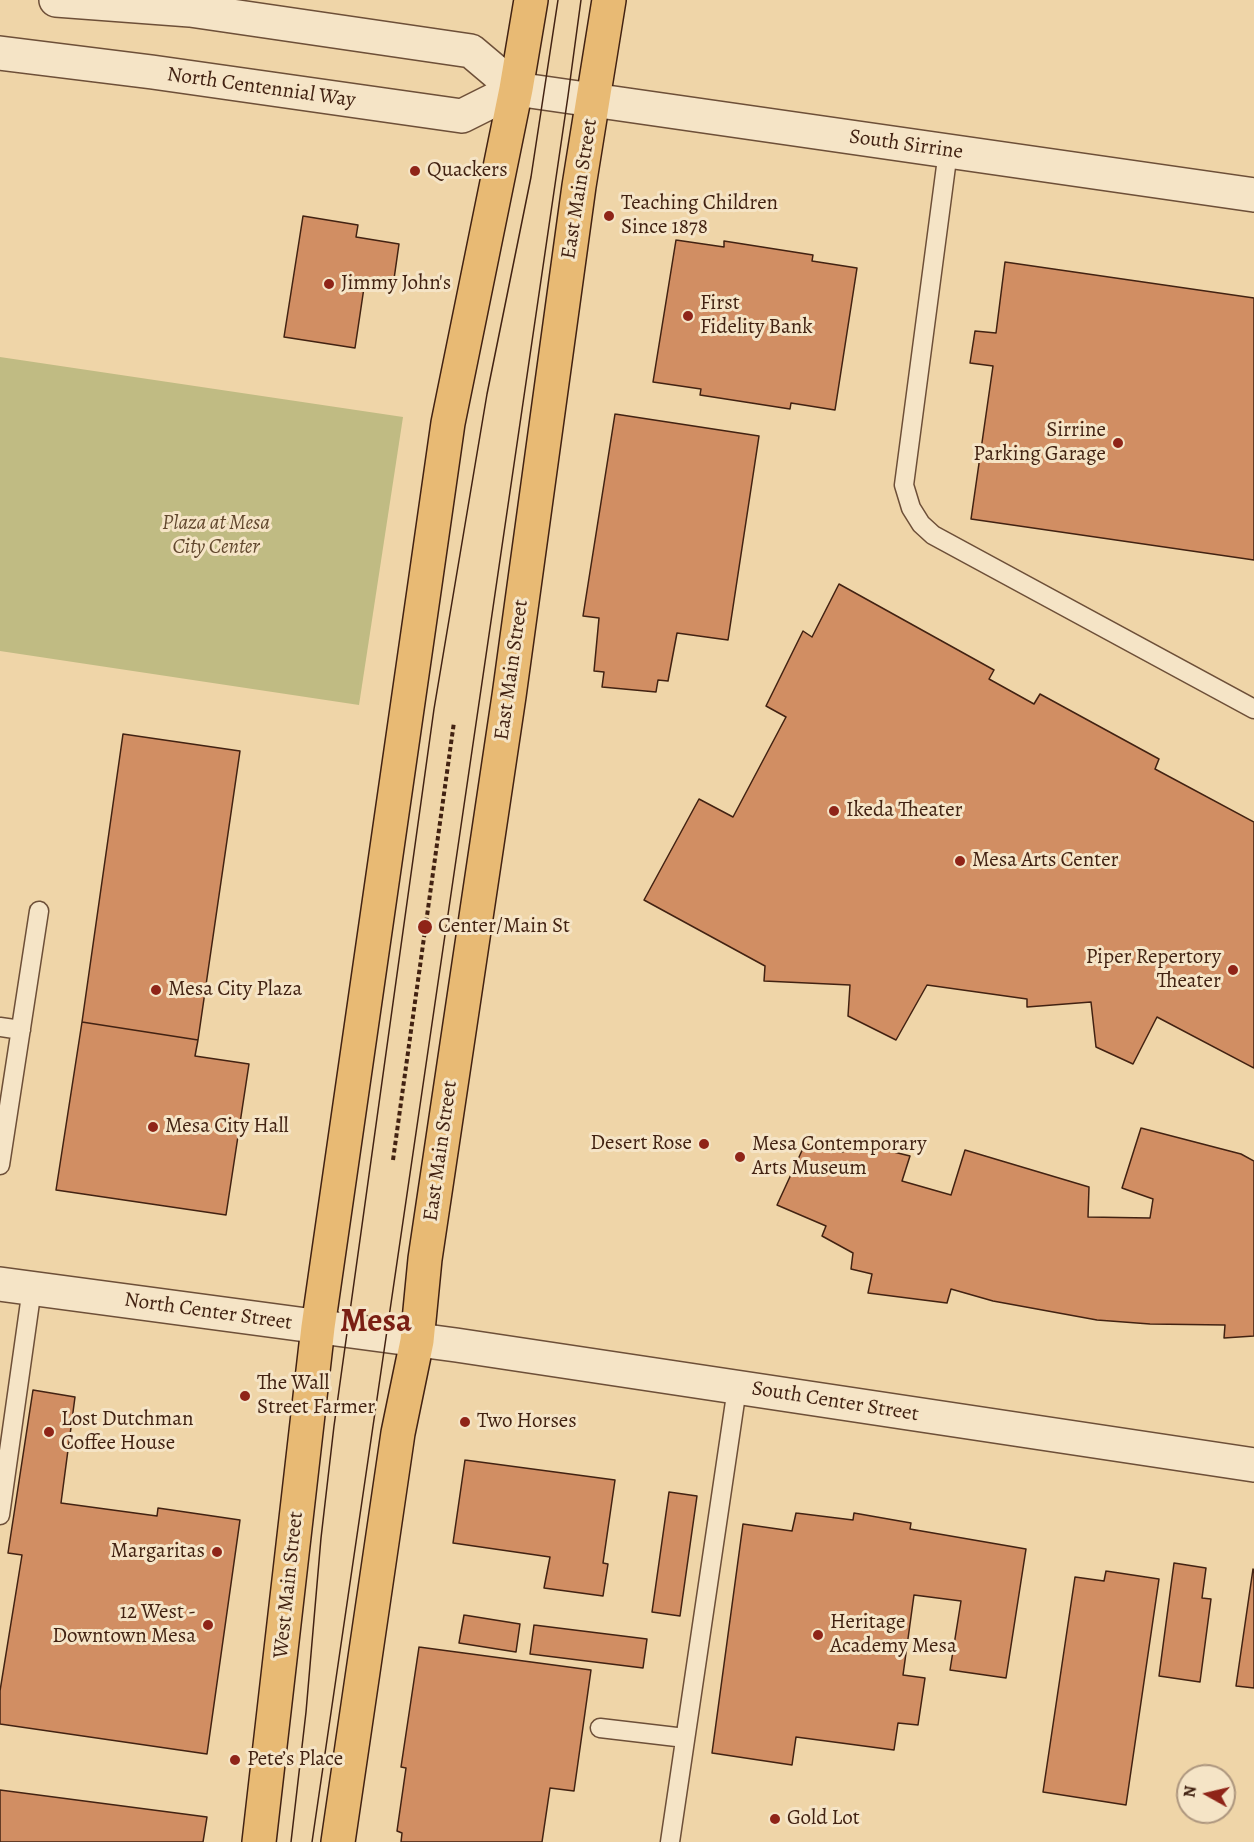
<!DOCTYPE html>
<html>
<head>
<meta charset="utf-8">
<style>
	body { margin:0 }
	#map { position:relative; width:1254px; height:1842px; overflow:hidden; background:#efd5a8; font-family:Alegreya,serif }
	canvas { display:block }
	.north { position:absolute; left:1176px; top:1764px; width:60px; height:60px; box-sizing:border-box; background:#f5e4c6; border:2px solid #ad967e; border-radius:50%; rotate:278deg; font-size:16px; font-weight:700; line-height:24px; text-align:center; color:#422212 }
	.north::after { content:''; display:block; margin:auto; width:21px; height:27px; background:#8f2418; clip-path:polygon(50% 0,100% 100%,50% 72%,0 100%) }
</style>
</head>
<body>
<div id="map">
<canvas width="1254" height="1842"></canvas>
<div class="north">N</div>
</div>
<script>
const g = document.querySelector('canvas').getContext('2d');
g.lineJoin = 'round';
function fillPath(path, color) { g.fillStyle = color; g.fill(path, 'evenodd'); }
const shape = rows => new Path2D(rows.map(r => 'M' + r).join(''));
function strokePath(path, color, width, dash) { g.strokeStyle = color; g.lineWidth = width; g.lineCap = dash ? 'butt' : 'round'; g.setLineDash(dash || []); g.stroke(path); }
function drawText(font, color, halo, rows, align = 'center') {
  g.font = font + ' Alegreya,serif'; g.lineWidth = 6; g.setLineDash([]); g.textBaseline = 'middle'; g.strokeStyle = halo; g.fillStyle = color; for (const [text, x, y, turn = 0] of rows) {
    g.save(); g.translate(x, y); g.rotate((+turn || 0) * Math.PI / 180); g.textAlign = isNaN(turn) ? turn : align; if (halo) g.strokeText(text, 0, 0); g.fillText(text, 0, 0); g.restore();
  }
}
fillPath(shape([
	[0,357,403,417,359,705,0,651]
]), '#c0bb83');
const building = shape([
	[303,216,358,225,356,237,399,244,393,286,365,281,355,348,284,337,303,216],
	[676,240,724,247,724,241,813,255,812,261,857,268,835,410,791,403,790,409,700,395,701,389,653,382,676,240],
	[1005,262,1254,298,1254,560,971,519,993,366,970,363,975,331,996,333,1005,262],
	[615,414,759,436,728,640,677,633,668,681,658,680,656,692,602,687,604,672,594,671,599,618,583,616,615,414],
	[839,584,994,670,989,679,1034,704,1040,694,1159,759,1155,769,1254,822,1254,1068,1157,1017,1133,1064,1096,1047,1091,1002,1027,1007,1027,999,927,985,896,1040,848,1016,850,985,764,981,765,966,644,900,699,799,733,817,786,717,766,706,803,631,812,637,839,584],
	[123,734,240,751,198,1040,82,1022,123,734],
	[82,1022,198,1040,195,1056,249,1064,226,1215,56,1190,82,1022],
	[1141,1128,1241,1154,1254,1161,1254,1336,1224,1338,1225,1325,1150,1324,1097,1320,993,1301,951,1289,947,1303,868,1293,872,1274,851,1269,853,1253,822,1236,826,1226,777,1205,805,1144,843,1152,849,1141,910,1156,902,1181,951,1195,965,1150,1089,1187,1088,1217,1150,1218,1153,1199,1122,1188,1141,1128],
	[33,1390,75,1397,61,1503,157,1516,158,1508,240,1520,207,1754,0,1724,0,1691,22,1555,8,1553,33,1390],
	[465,1460,615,1480,603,1563,608,1564,603,1596,544,1588,550,1557,453,1543,465,1460],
	[669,1492,697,1496,680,1616,652,1612,669,1492],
	[796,1513,853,1520,854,1513,911,1523,910,1529,1026,1549,1006,1678,950,1670,961,1601,914,1595,903,1675,925,1678,918,1725,898,1723,894,1750,796,1737,792,1765,712,1753,743,1524,792,1531,796,1513],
	[1174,1563,1206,1568,1202,1598,1211,1599,1200,1682,1159,1676,1174,1563],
	[1253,1569,1254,1570,1254,1688,1236,1686,1253,1569],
	[1106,1571,1159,1579,1126,1805,1043,1792,1075,1577,1104,1581,1106,1571],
	[464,1615,520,1624,516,1652,459,1643,464,1615],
	[534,1625,647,1639,643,1668,530,1654,534,1625],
	[419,1647,591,1670,574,1791,550,1788,542,1842,401,1842,402,1833,397,1831,406,1768,401,1767,419,1647],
	[0,1790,207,1817,203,1842,0,1842,0,1790]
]);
fillPath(building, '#d18e63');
strokePath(building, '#422212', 1.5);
const service = shape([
	[948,151,904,485,911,508,921,524,933,535,1254,709],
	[0,1027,21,1030],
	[0,1165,39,911],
	[0,1515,32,1288],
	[600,1728,685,1738],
	[670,1842,737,1388]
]);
const minor = shape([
	[56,0,190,10,471,51,516,89,1254,195],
	[0,53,152,72,462,116,516,89]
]);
const tertiary = shape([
	[0,1284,456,1345,1254,1465]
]);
const primary = shape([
	[259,1842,318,1327,426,577,448,423,516,89,531,0],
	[338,1842,398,1433,417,1341,425,1259,509,696,579,186,609,0]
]);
strokePath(service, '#6d4f38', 21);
strokePath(minor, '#6d4f38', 36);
strokePath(tertiary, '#6d4f38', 36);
strokePath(primary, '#422212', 36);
strokePath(shape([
	[393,1160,454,722]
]), '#422212', 4, [4.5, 3]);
strokePath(service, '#f5e4c6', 18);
strokePath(minor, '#f5e4c6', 33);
strokePath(tertiary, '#f5e4c6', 33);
strokePath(primary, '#e8ba74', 33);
strokePath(shape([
	[291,1842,306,1712,321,1538,334,1426,434,709,487,394,531,177,558,0],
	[312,1842,568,96,581,0]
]), '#422212', 1.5);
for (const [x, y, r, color] of [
	[415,171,6,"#8f2418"],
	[609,216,6,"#8f2418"],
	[329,284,6,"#8f2418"],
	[688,316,6,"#8f2418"],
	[1118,443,6,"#8f2418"],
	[834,811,6,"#8f2418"],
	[960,861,6,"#8f2418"],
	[425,927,8,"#8f2418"],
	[1233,970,6,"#8f2418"],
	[156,990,6,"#8f2418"],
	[153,1127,6,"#8f2418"],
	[704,1144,6,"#8f2418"],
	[740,1157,6,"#8f2418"],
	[245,1396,6,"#8f2418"],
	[465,1422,6,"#8f2418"],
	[49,1432,6,"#8f2418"],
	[217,1552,6,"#8f2418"],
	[208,1625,6,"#8f2418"],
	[818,1635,6,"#8f2418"],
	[235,1760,6,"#8f2418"],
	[775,1819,6,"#8f2418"]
]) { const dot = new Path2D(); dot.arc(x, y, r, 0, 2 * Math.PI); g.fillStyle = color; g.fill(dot); strokePath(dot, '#f5e4c6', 2); }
drawText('21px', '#422212', '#f5e4c6', [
	["North Centennial Way",261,88,8],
	["South Sirrine",906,145,8],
	["East Main Street",580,189,-81],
	["East Main Street",512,670,-82],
	["East Main Street",441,1151,-82],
	["North Center Street",208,1312,8],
	["South Center Street",835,1402,9],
	["West Main Street",289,1585,-84]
]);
drawText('21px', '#422212', '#f5e4c6', [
	["Quackers",427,171],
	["Teaching Children",621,204],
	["Since 1878",621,228],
	["Jimmy John's",341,284],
	["First",700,304],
	["Fidelity Bank",700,328],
	["Sirrine",1106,431,"right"],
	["Parking Garage",1106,455,"right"],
	["Ikeda Theater",846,811],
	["Mesa Arts Center",972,861],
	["Center/Main St",438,927],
	["Piper Repertory",1221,958,"right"],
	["Theater",1221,982,"right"],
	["Mesa City Plaza",168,990],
	["Mesa City Hall",165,1127],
	["Desert Rose",692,1144,"right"],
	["Mesa Contemporary",752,1145],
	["Arts Museum",752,1169],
	["The Wall",257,1384],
	["Street Farmer",257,1408],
	["Lost Dutchman",61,1420],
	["Coffee House",61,1444],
	["Two Horses",477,1422],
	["Margaritas",205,1552,"right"],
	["12 West -",196,1613,"right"],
	["Downtown Mesa",196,1637,"right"],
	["Heritage",830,1623],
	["Academy Mesa",830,1647],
	["Pete’s Place",247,1760],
	["Gold Lot",787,1819]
], 'left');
drawText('italic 21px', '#62482e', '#f5e4c6', [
	["Plaza at Mesa",216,524],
	["City Center",216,548]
]);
drawText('bold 33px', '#7a1f14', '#f5e4c6', [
	["Mesa",376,1323]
]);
</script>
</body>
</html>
